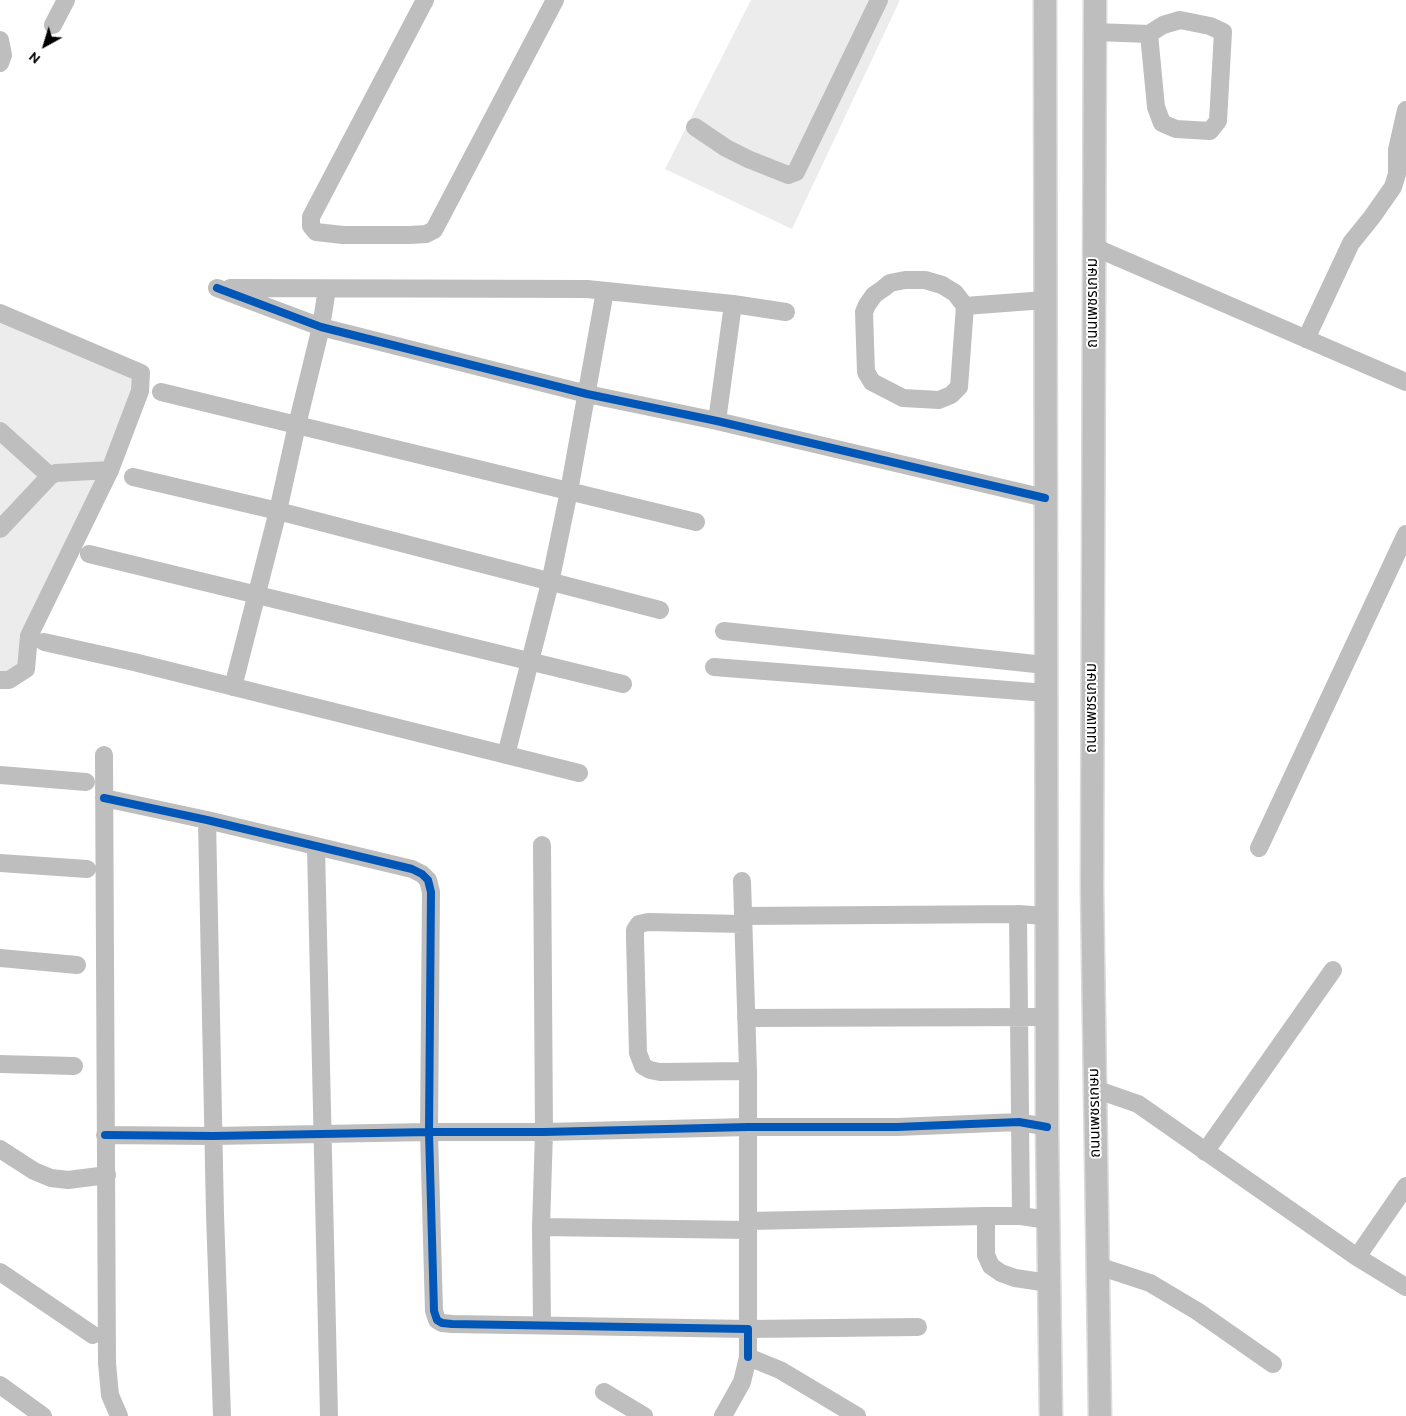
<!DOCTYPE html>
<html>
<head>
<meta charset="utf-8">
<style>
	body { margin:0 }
	#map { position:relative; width:1406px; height:1416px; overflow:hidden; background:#fff; font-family:Overpass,sans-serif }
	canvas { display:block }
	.north { position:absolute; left:20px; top:20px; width:50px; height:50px; -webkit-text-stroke:4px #fff; paint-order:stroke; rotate:219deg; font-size:14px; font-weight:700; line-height:20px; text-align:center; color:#000 }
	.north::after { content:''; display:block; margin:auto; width:18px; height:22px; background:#000; clip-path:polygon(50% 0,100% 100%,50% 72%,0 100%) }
</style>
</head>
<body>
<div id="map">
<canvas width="1406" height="1416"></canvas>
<div class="north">N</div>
</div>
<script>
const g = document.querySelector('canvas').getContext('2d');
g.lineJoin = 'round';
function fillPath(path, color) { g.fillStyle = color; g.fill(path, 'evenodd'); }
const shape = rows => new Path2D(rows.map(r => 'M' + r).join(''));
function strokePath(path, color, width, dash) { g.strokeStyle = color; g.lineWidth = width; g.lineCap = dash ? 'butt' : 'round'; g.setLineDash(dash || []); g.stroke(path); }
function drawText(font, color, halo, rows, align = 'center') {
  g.font = font + ' Overpass,"Noto Sans Thai",sans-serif'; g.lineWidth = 4; g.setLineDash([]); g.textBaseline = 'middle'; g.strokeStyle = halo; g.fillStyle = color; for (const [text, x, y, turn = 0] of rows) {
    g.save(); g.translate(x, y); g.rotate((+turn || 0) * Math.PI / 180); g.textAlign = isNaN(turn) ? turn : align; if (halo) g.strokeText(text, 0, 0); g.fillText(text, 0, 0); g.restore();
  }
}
fillPath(shape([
	[751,0,900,0,792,229,665,169],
	[0,306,140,380,16,685,0,684]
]), '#ececec');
const major = shape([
	[1045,0,1047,1127,1051,1416],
	[1095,0,1092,887,1100,1416]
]);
strokePath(major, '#dbdbdb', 25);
strokePath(shape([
	[425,0,311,217,311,226,316,232,343,235,410,235,426,234,434,230,555,0],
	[53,25,66,0],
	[1095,32,1149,34,1163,25,1180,20,1210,26,1223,32,1218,121,1210,131,1176,129,1162,123,1156,107,1149,34],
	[0,40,3,55,0,63],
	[695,127,726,148,748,159,788,175,796,172,879,0],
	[1094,247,1406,382],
	[905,280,925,280,942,285,955,293,965,306,959,387,951,395,939,400,903,398,872,382,866,372,864,312,867,305,874,295,884,288,890,283,905,280],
	[217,288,321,327,587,394,717,421,1045,498],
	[230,288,587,289,733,304,786,312],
	[965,306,1045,300],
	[0,313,141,373,140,391,110,470,29,636,26,669,9,680,0,680],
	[1306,339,1351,243,1372,217,1393,187,1397,174,1397,150,1406,110],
	[161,392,696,522],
	[717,421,733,304],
	[0,431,50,476],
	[133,477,278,511,660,610],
	[0,529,50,476,56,473,110,470],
	[89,554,623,684],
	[724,631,1045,665],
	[44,642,134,662,579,773],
	[714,667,1046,693],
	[233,687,278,511,297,425,321,327,327,289],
	[104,755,107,1363,110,1395,119,1416],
	[506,755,550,583,569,491,605,291],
	[0,775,86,782],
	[104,798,207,820,412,869,422,874,428,880,431,892,429,1132,434,1311,437,1320,442,1323,452,1324,748,1329,748,1357],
	[207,820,215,1214,222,1416],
	[316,847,329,1416],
	[1259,848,1406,534],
	[0,863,87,869],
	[742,881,748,1071,748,1329,918,1327],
	[1018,914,1021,1216],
	[743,916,1018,914,1046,916],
	[743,924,648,922,639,924,635,930,635,938,638,1053,643,1066,650,1070,660,1072,748,1071],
	[0,958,77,965],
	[746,1018,1046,1017],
	[0,1064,74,1066],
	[1095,1089,1138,1104,1357,1257,1406,1287],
	[105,1135,213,1136,429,1132,544,1132,748,1127,897,1127,1019,1122,1047,1127],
	[0,1149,34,1171,51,1178,68,1180,107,1175],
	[1205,1152,1333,970],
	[986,1216,986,1255,991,1266,1001,1273,1015,1278,1049,1283],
	[749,1221,986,1216,1021,1216,1048,1220],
	[541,1227,748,1230],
	[1357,1257,1406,1186],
	[1098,1266,1150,1283,1197,1311,1273,1364],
	[0,1272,93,1335],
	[542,1325,541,1227,544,1132,542,845],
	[0,1385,43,1416],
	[604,1392,644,1416],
	[723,1416,742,1382,748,1357,780,1370,857,1416]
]), '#bebebe', 18);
strokePath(major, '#bebebe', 22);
strokePath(shape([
	[217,288,321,327,587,394,717,421,1045,498],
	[104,798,207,820,412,869,422,874,428,880,431,892,429,1132,434,1311,437,1320,442,1323,452,1324,748,1329,748,1357],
	[105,1135,213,1136,429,1132,544,1132,748,1127,897,1127,1019,1122,1047,1127]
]), '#0057b8', 8);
drawText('15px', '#000', '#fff', [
	["ถนนเพชรเกษม",1094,303,-90],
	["ถนนเพชรเกษม",1093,708,-90],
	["ถนนเพชรเกษม",1096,1113,-91]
]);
</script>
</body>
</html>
